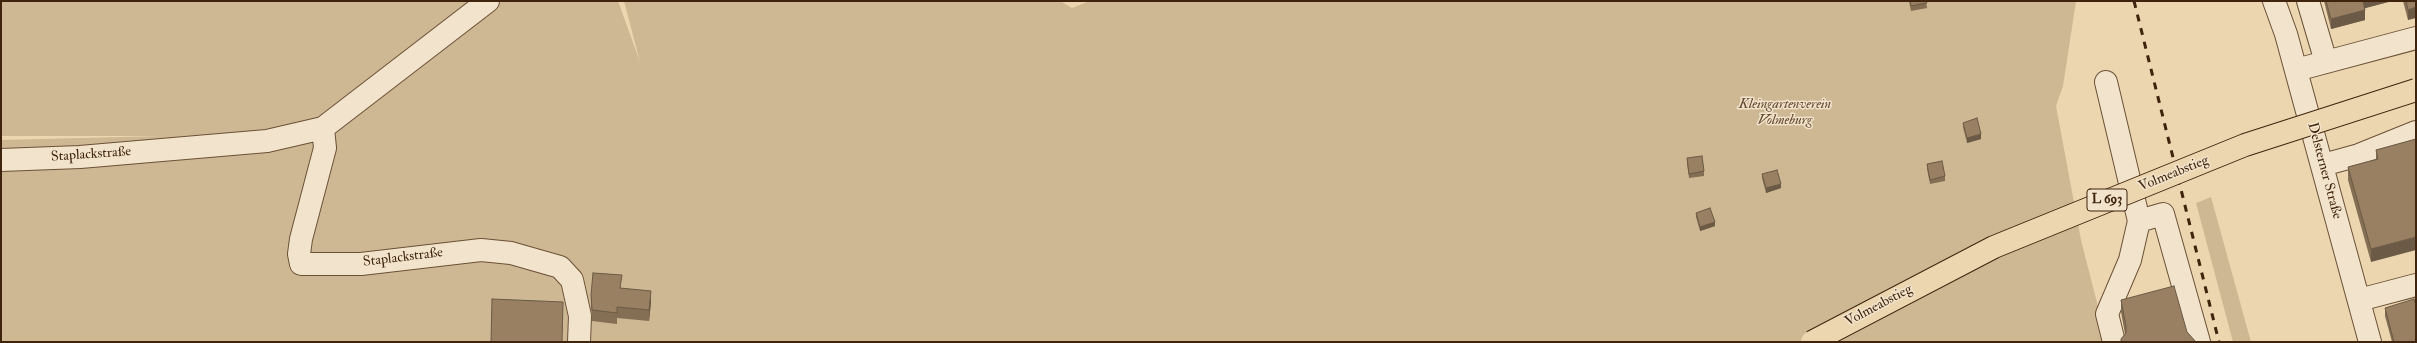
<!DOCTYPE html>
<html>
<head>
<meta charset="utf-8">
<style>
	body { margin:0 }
	#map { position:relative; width:2417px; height:343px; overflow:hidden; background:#ebd6b0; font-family:"IM FELL Double Pica",serif }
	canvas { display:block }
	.frame { position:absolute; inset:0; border:2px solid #40230d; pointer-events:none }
</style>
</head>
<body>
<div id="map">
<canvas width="2417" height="343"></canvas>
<div class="frame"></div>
</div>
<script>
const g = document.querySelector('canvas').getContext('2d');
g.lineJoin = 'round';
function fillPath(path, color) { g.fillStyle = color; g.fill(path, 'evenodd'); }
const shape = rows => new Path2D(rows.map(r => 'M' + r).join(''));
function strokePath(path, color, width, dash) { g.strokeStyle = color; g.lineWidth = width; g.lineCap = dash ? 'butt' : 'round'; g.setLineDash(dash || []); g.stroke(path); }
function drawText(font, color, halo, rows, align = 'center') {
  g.font = font + ' "IM FELL Double Pica",serif'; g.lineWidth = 3; g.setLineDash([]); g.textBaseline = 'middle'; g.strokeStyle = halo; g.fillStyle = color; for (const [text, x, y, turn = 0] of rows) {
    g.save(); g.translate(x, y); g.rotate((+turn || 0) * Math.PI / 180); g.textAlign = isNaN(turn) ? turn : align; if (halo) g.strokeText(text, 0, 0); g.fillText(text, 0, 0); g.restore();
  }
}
fillPath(shape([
	[1,1,475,1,462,31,502,1,618,1,640,62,624,1,1060,1,1072,8,1090,1,2076,1,2063,86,2056,106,2081,240,2107,342,1,342,1,140,162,136,1,136],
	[2211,197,2251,342,2233,342,2196,203]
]), '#ceb894');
const minor = shape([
	[2274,1,2286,34,2370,342],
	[2308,1,2326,62],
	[2296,70,2416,38],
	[2106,82,2139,221,2163,214,2199,342],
	[323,128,325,148,301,239,299,254,301,264,361,264,481,250,511,253,560,267,572,280,580,316,579,342],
	[1,160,80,157,267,141,323,128,488,1],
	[2323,165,2359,155,2416,132],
	[2359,300,2416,285],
	[2114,342,2107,314,2130,260,2139,221]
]);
strokePath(minor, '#6b5036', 24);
strokePath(minor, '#f2e4cc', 22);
strokePath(shape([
	[2134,1,2219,342]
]), '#40230d', 3, [7, 7]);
const majorBridge = shape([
	[1812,342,1994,247,2245,145,2416,90]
]);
strokePath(majorBridge, '#40230d', 24, []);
strokePath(majorBridge, '#ebd6b0', 22);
fillPath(shape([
	[1909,1,1926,1,1927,8,1911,11],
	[2324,1,2392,1,2365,8,2365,20,2331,29],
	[2403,1,2416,1,2408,20],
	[1963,123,1981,139,1967,143,1963,127],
	[2416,139,2371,262,2348,180,2348,167,2376,159,2376,150],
	[1687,158,1704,171,1704,176,1689,178,1687,163],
	[1927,164,1945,176,1945,181,1930,184,1927,169],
	[1762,174,1781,188,1766,193,1762,178],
	[1696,213,1715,226,1700,231,1696,217],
	[621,288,651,302,649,321,617,318,617,324,592,321,591,306,591,295],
	[2121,300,2187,332,2196,342,2121,342,2121,339,2125,334,2121,312],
	[2385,308,2416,342,2392,342,2385,316]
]), '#846e54');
fillPath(shape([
	[2362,1,2392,1,2362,9],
	[2416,7,2416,18,2408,20,2408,10],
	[2365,10,2365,20,2331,29,2331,19],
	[1981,134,1981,139,1967,143,1967,138],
	[1781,184,1781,188,1766,193,1766,188],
	[1715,222,1715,226,1700,231,1700,227],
	[2416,237,2416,250,2371,262,2371,249],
	[651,291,651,302,649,321,649,310]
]), '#6b5a45');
const building = shape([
	[1910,1,1926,1,1927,3,1911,6,1910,1],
	[2326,1,2363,1,2365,10,2331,19,2326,1],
	[2406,1,2416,1,2416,7,2408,10,2406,1],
	[1977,118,1981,134,1967,138,1963,123,1977,118],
	[2416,139,2416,237,2371,249,2348,167,2378,159,2376,150,2416,139],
	[1702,156,1704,171,1689,174,1687,158,1702,156],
	[1942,161,1945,176,1930,180,1927,164,1942,161],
	[1777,170,1781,184,1766,188,1762,174,1777,170],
	[1710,208,1715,222,1700,227,1696,213,1710,208],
	[593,273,622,275,620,288,651,291,649,310,617,307,617,313,592,310,591,295,593,273],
	[2174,286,2187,332,2196,342,2121,342,2121,339,2126,333,2126,326,2121,300,2174,286],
	[492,299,563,302,562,342,491,342,492,299],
	[2414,299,2416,305,2416,342,2394,342,2385,308,2414,299]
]);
fillPath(building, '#998062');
strokePath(building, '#6b5a45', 1);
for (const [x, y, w] of [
	[2107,200,40]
]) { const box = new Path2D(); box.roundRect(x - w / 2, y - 11, w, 22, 3); g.fillStyle = '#f2e4cc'; g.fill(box); strokePath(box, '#40230d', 1); }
drawText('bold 13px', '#40230d', null, [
	["L 693",2107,200]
]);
drawText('italic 14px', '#64482f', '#f2e4cc', [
	["Kleingartenverein",1785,105],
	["Volmeburg",1785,121]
]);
drawText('14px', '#40230d', '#f2e4cc', [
	["Staplackstraße",91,155,-4],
	["Delsterner Straße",2324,171,75],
	["Volmeabstieg",2174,174,-22],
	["Staplackstraße",403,258,-7],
	["Volmeabstieg",1879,306,-28]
]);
</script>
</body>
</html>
